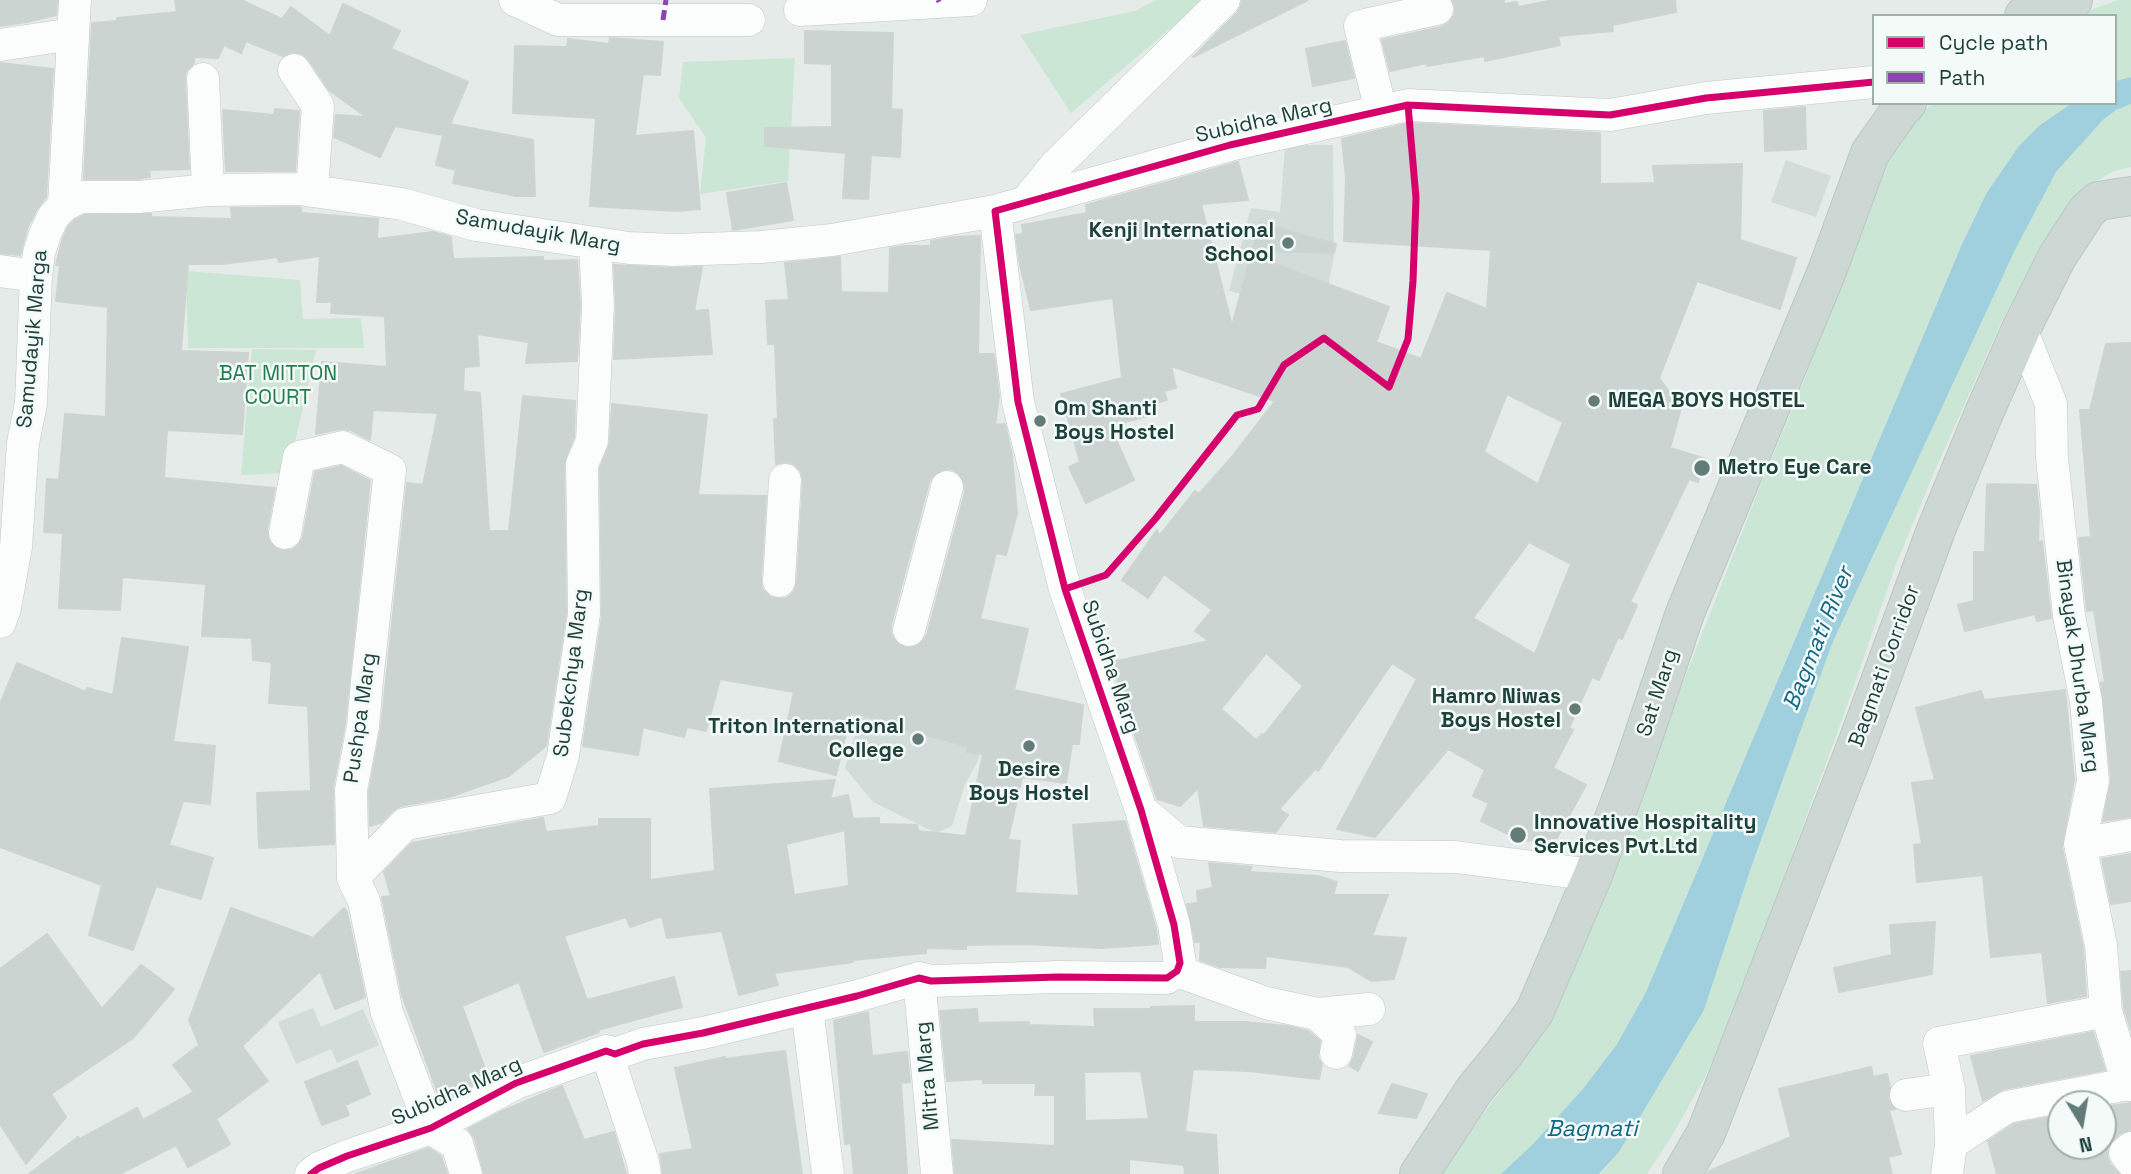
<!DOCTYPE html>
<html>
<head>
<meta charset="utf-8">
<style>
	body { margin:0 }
	#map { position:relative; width:2131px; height:1174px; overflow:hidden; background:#e5ebe8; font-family:"Space Grotesk",sans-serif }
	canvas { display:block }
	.legend { position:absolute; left:1872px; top:14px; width:245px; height:91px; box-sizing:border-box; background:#f3faf7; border:2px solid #9eb0ac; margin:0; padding:9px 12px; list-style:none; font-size:21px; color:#1f413b }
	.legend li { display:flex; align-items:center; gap:14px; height:35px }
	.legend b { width:35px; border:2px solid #9eb0ac }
	.north { position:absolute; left:2047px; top:1090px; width:70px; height:70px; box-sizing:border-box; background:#f3faf7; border:2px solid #9eb0ac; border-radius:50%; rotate:169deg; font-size:19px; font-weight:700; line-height:28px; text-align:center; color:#1f413b }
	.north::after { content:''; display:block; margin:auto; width:24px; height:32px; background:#647c78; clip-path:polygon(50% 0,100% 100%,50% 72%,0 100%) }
</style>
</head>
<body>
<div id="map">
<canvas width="2131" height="1174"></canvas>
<ul class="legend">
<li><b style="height:9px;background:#d6006c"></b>Cycle path</li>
<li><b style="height:9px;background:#8e44ad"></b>Path</li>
</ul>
<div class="north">N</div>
</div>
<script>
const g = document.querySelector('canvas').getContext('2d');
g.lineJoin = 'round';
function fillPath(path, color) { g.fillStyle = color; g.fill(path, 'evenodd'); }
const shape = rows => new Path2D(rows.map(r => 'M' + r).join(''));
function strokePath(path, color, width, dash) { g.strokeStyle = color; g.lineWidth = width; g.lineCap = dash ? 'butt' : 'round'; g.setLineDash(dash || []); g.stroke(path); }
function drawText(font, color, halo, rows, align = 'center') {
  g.font = font + ' "Space Grotesk",sans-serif'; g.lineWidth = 5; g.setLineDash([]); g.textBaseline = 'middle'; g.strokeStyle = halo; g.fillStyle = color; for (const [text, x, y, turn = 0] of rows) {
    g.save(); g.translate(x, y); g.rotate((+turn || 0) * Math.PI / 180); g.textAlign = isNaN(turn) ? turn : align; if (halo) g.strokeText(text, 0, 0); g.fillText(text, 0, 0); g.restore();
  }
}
fillPath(shape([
	[1310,145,1333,145,1334,257,1323,313,1229,291,1251,208,1280,212,1285,147],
	[1786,160,1831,176,1816,217,1771,202],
	[867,628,908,638,910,653,994,676,978,761,965,784,952,826,936,833,873,802,845,768,860,718,808,703],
	[313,1008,321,1027,363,1009,379,1045,337,1063,331,1049,296,1064,278,1022]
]), '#d2ddd9');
fillPath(shape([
	[1156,0,1204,0,1071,113,1020,35,1135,11],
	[2119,0,2131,0,2131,77,2115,81,2115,16,2073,16],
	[795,58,788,181,700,194,706,138,679,98,683,62],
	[1933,103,2072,103,2040,125,1986,194,1962,244,1646,992,1617,1044,1583,1090,1532,1145,1501,1174,1438,1174,1502,1089,1523,1058,1605,880,1761,484,1805,378,1888,154,1912,121],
	[2131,104,2131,167,2114,171,2090,185,2070,204,2041,244,2002,321,1936,468,1897,562,1842,720,1756,953,1722,1042,1705,1077,1673,1134,1647,1174,1600,1174,1619,1152,1704,1010,1752,865,1832,644,2015,250,2056,172,2103,120,2116,110],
	[186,271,300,280,303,319,361,318,364,348,188,348],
	[252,349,316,350,288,473,241,475]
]), '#cce6d6');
fillPath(shape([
	[2131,77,2131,104,2116,110,2103,120,2056,172,2015,250,1832,644,1752,865,1704,1010,1619,1152,1599,1174,1501,1174,1532,1145,1583,1089,1617,1044,1646,992,1962,244,1986,194,2019,146,2040,125,2072,103,2115,103,2115,81]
]), '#a0d0de');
const building = shape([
	[0,0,57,0,56,15,27,22,0,26,0,0],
	[175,0,241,0,282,19,291,7,330,36,343,4,400,31,391,49,468,82,450,124,533,140,535,196,516,196,453,183,456,170,436,165,443,135,395,126,380,157,334,137,336,115,366,117,329,90,309,60,303,54,292,52,283,56,246,41,241,53,224,45,218,58,194,57,194,63,186,71,185,80,189,169,149,170,150,177,138,179,84,179,92,23,117,21,117,18,177,12,175,0],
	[1242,0,1308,0,1193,57,1237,13,1241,6,1242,0],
	[1452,0,1504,0,1504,4,1517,2,1518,7,1554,0,1675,0,1676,12,1612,25,1613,31,1558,36,1560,45,1485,61,1485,56,1427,66,1427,63,1390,71,1382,40,1441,27,1449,23,1455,14,1455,6,1452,0],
	[805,31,893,33,891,109,902,110,900,157,871,155,868,199,843,198,846,153,765,146,765,128,832,127,832,64,805,63,805,31],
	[610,38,663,42,660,75,643,74,635,136,693,131,700,209,676,211,590,206,596,118,513,113,515,46,567,47,568,39,609,44,610,38],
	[1345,41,1354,78,1313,86,1306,49,1345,41],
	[0,63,53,69,46,197,37,209,28,226,20,255,0,253,0,63],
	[1805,107,1806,149,1765,151,1764,111,1805,107],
	[275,109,299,111,295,171,226,171,223,110,274,115,275,109],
	[1410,123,1600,133,1600,184,1655,183,1653,166,1742,164,1740,240,1796,258,1780,309,1697,281,1659,378,1681,408,1670,448,1706,459,1698,482,1689,479,1630,602,1637,605,1622,639,1618,637,1599,680,1592,677,1569,728,1573,730,1553,768,1586,785,1557,838,1523,841,1481,821,1489,803,1473,796,1485,770,1448,749,1375,837,1337,829,1417,679,1392,663,1318,771,1315,769,1279,809,1288,815,1276,832,1204,826,1198,788,1180,806,1157,799,1125,706,1112,662,1209,641,1195,631,1212,610,1164,574,1148,598,1122,580,1157,530,1159,536,1195,491,1199,494,1231,458,1275,401,1171,366,1176,388,1164,391,1167,400,1156,403,1158,413,1110,426,1134,480,1086,503,1069,467,1080,462,1061,394,1122,378,1113,298,1031,310,1020,265,1016,235,1023,234,1022,225,1087,213,1086,205,1238,162,1248,200,1201,204,1232,326,1251,255,1389,307,1376,342,1421,359,1447,293,1487,309,1491,250,1344,241,1346,179,1342,139,1410,123],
	[1507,394,1563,422,1538,484,1484,452,1507,394],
	[1529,542,1571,564,1535,654,1473,618,1529,542],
	[1266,653,1303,686,1264,735,1262,734,1256,740,1221,709,1266,653],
	[786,183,793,220,733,230,727,193,786,183],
	[298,207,301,208,301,213,378,219,377,239,433,232,451,237,453,259,543,257,543,261,577,260,580,305,577,361,526,363,529,342,477,334,479,366,464,367,463,391,480,393,489,531,509,531,523,396,575,401,574,437,564,464,566,613,546,746,509,776,449,797,401,806,392,811,382,822,370,826,369,792,381,728,407,483,423,485,438,413,373,410,370,440,351,430,340,429,316,434,322,362,387,367,385,316,331,313,332,302,317,302,320,256,279,262,278,257,222,264,188,264,181,351,248,353,242,434,167,430,164,478,275,488,267,530,268,538,273,546,282,551,292,550,298,545,303,537,315,472,341,466,370,481,345,723,333,787,334,844,259,848,257,793,311,791,308,706,269,703,272,662,253,660,252,638,202,636,206,584,122,577,120,610,59,608,63,533,44,532,47,479,59,480,65,414,106,417,108,307,56,301,60,265,56,265,62,241,68,227,75,220,85,215,151,214,151,217,232,219,231,208,298,207],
	[1260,223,1336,244,1334,253,1252,251,1260,223],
	[980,236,978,354,994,354,999,396,995,425,1005,424,1012,455,1017,513,1006,555,996,553,980,619,1028,629,1014,690,1083,705,1079,744,1072,744,1066,783,1022,777,1008,840,1020,841,1015,893,1079,896,1073,825,1125,821,1156,929,1158,944,1102,948,1025,944,966,945,966,949,926,948,926,953,853,960,853,962,774,973,778,985,739,995,722,931,667,938,662,916,630,927,626,917,564,936,587,1000,674,977,682,1007,598,1030,599,1032,544,1052,519,982,462,1006,488,1077,441,1102,402,995,382,897,391,896,384,872,412,843,543,818,546,832,599,826,599,819,650,819,650,880,715,871,710,789,835,780,830,799,848,795,853,819,879,818,879,824,917,825,918,831,966,836,983,754,967,752,968,746,901,729,902,725,851,712,836,775,779,761,794,692,720,679,706,731,687,727,684,737,643,727,638,755,583,746,602,617,600,468,610,442,612,404,707,415,698,495,766,496,761,580,762,589,770,597,777,599,787,598,794,592,797,582,803,481,801,471,794,464,785,462,776,464,774,419,778,419,775,344,768,344,766,301,789,300,785,263,840,257,841,292,889,293,890,248,905,246,931,246,931,241,954,237,980,236],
	[942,470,951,469,959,474,964,482,965,492,927,635,921,643,914,647,905,648,896,642,891,634,891,625,929,482,934,475,942,470],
	[845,830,849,886,794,895,786,844,845,830],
	[614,265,673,268,702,267,694,311,708,310,712,354,614,359,616,306,614,265],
	[2131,343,2131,817,2103,821,2111,779,2101,683,2105,682,2094,610,2087,611,2079,538,2091,537,2080,410,2090,410,2106,344,2131,343],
	[1987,484,2036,485,2039,511,2038,542,2042,541,2051,618,2037,621,2035,614,1965,631,1958,605,1974,601,1974,552,1985,552,1987,484],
	[122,638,188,647,173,742,215,746,210,804,183,801,169,845,213,858,201,899,156,886,133,950,89,935,102,885,0,847,0,704,17,663,86,692,87,688,113,695,122,638],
	[2065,690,2074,780,2062,847,2083,948,2086,996,2048,1003,2042,952,1991,957,1983,875,1917,882,1914,845,1922,844,1912,783,1935,780,1916,708,1981,691,1984,700,2065,690],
	[2131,854,2131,901,2111,904,2102,859,2131,854],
	[1209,863,1252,867,1249,872,1318,876,1337,882,1333,895,1388,895,1372,936,1406,938,1394,979,1371,981,1348,967,1266,956,1265,968,1220,967,1200,960,1201,942,1195,942,1187,904,1198,903,1197,891,1213,888,1209,863],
	[231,908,313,938,344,908,347,912,365,997,335,1009,320,971,242,1046,268,1081,216,1119,230,1144,188,1167,176,1145,120,1174,29,1174,78,1137,80,1139,137,1108,143,1120,194,1092,173,1065,199,1045,189,1020,231,908],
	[1935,922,1932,974,1839,992,1834,968,1892,955,1890,925,1935,922],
	[47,934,102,1009,141,965,174,989,133,1038,51,1094,66,1117,26,1164,0,1124,0,969,47,934],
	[2131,971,2131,1030,2124,1008,2121,972,2131,971],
	[1194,1006,1194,1022,1245,1022,1287,1026,1308,1031,1320,1041,1318,1058,1322,1064,1319,1079,1249,1071,1193,1069,1185,1132,1216,1135,1218,1174,1185,1174,1184,1165,1129,1159,1129,1174,955,1174,952,1140,1055,1146,1055,1095,1035,1095,1036,1083,983,1083,983,1079,947,1081,940,1011,977,1009,978,1023,1029,1022,1029,1025,1095,1027,1094,1009,1151,1009,1151,1007,1194,1006],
	[1141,1071,1149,1119,1085,1121,1084,1072,1141,1071],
	[868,1012,872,1056,907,1052,910,1082,901,1083,907,1174,854,1174,851,1143,845,1144,834,1021,868,1012],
	[2093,1032,2105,1070,2004,1089,1983,1101,1971,1056,2093,1032],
	[1358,1035,1372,1042,1358,1071,1349,1066,1354,1057,1358,1035],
	[785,1051,802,1174,663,1174,660,1154,693,1149,675,1068,725,1057,725,1059,785,1051],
	[357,1061,370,1094,345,1105,349,1115,322,1125,305,1082,357,1061],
	[1871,1067,1873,1077,1887,1074,1890,1087,1888,1098,1895,1109,1889,1110,1901,1154,1888,1157,1892,1174,1707,1174,1709,1171,1791,1137,1779,1089,1871,1067],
	[1392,1084,1427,1094,1416,1118,1379,1113,1392,1084],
	[562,1086,584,1140,614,1132,626,1174,484,1174,475,1139,468,1129,502,1111,562,1086],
	[2131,1103,2131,1130,2119,1134,2108,1147,2107,1156,2110,1164,2119,1174,1997,1174,1988,1141,2014,1124,2061,1115,2061,1146,2103,1146,2103,1107,2131,1103],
	[429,1148,441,1156,447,1174,356,1174,429,1148]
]);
fillPath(building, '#ccd4d1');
strokePath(building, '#cdd4d1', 2);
const minor = shape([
	[515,0,558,20,749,20],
	[800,10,971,0],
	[0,45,73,34],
	[294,70,318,106,312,191],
	[203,79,208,190],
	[1381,111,1360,26,1437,9],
	[1026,202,1055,166,1224,0],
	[64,205,75,0],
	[0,271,36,276],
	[2021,329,2051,404,2052,458,2069,616,2086,701,2093,781,2080,844,2101,945,2106,1011,2128,1084,2131,1085],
	[285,533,299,457,343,447,390,470,367,681,363,726,351,790,353,878,364,901,387,1013,431,1128],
	[779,581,785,480],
	[0,622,5,608,16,547,23,443,31,403,36,276,39,253,45,234,53,217,64,205,81,197,139,197,208,190,299,189,402,204,476,225,629,248,674,250,761,247,832,240,995,211],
	[909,630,947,487],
	[1141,810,1179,842,1340,856,1456,857,1593,875],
	[2080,844,2131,835],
	[353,878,405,824,550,798,563,756,584,614,582,464,592,441,598,305,595,243],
	[1177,971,1266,1003,1317,1014,1340,1035,1336,1053],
	[919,978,937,1174],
	[807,1008,828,1174],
	[1317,1014,1369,1009],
	[606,1051,643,1162,645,1174],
	[1906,1095,1949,1089],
	[431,1128,457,1144,466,1174],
	[1951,1144,1949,1089,1939,1043,2106,1011],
	[2131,1148,2125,1153,2131,1161],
	[311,1174,319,1168,347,1156,431,1128,516,1083,606,1051,615,1054,643,1044,703,1033,857,996,919,978,931,981,1058,977,1167,978,1177,971,1180,963,1174,925,1141,810,1065,589,1018,402,995,211,1230,145,1408,105,1610,115,1706,98,1874,82],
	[1947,1174,1951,1144,2007,1107,2128,1084]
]);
const major = shape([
	[2024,16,2073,0],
	[1419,1174,1475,1089,1503,1055,1535,1011,1593,875,1631,773,1685,613,1827,271,1870,153,1901,109,1907,103],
	[1682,1174,1706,1133,1857,744,1936,530,1984,413,2021,329,2057,257,2087,211,2098,201,2131,196]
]);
strokePath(minor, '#c2c8c6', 33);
strokePath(major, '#bcc7c5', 40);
strokePath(minor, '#fbfcfc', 32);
strokePath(major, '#cdd7d4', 38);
strokePath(shape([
	[938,0,939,2],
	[663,20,666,0]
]), '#8e44ad', 5, [10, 5]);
strokePath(shape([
	[1065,589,1106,575,1156,518,1237,415,1258,409,1284,365,1324,338,1389,387,1408,339,1413,281,1416,198,1408,105],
	[311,1174,319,1168,347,1156,431,1128,516,1083,606,1051,615,1054,643,1044,703,1033,857,996,919,978,931,981,1058,977,1167,978,1177,971,1180,963,1174,925,1141,810,1065,589,1018,402,995,211,1230,145,1408,105,1610,115,1706,98,1874,82]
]), '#d6006c', 7);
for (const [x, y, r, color] of [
	[1288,243,7,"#647c78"],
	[1594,401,7,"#647c78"],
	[1040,421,7,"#647c78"],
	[1702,468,9,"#647c78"],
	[1575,709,7,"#647c78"],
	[918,739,7,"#647c78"],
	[1029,746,7,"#647c78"],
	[1518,835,9,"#647c78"]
]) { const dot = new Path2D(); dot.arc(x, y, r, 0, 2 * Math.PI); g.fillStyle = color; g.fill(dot); strokePath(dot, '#f3faf7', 2.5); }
drawText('21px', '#1f413b', '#f3faf7', [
	["Subidha Marg",1264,121,-13],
	["Samudayik Marg",538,232,10],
	["Samudayik Marga",33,339,-85],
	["Bagmati Corridor",1885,666,-70],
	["Binayak Dhurba Marg",2077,666,82],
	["Subidha Marg",1110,667,71],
	["Subekchya Marg",572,673,-83],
	["Sat Marg",1658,693,-72],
	["Pushpa Marg",361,718,-82],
	["Mitra Marg",928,1076,-95],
	["Subidha Marg",457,1092,-24]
]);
drawText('bold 21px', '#1f413b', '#f3faf7', [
	["Kenji International",1274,231,"right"],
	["School",1274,255,"right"],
	["MEGA BOYS HOSTEL",1608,401],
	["Om Shanti",1054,409],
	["Boys Hostel",1054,433],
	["Metro Eye Care",1718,468],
	["Hamro Niwas",1561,697,"right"],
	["Boys Hostel",1561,721,"right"],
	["Triton International",904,727,"right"],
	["College",904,751,"right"],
	["Desire",1029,770,"center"],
	["Boys Hostel",1029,794,"center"],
	["Innovative Hospitality",1534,823],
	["Services Pvt.Ltd",1534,847]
], 'left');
drawText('21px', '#247d4e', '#f3faf7', [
	["BAT MITTON",278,374],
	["COURT",278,398]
]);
drawText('italic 23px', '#126885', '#f3faf7', [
	["Bagmati River",1819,639,-68],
	["Bagmati",1592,1130]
]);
</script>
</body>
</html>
